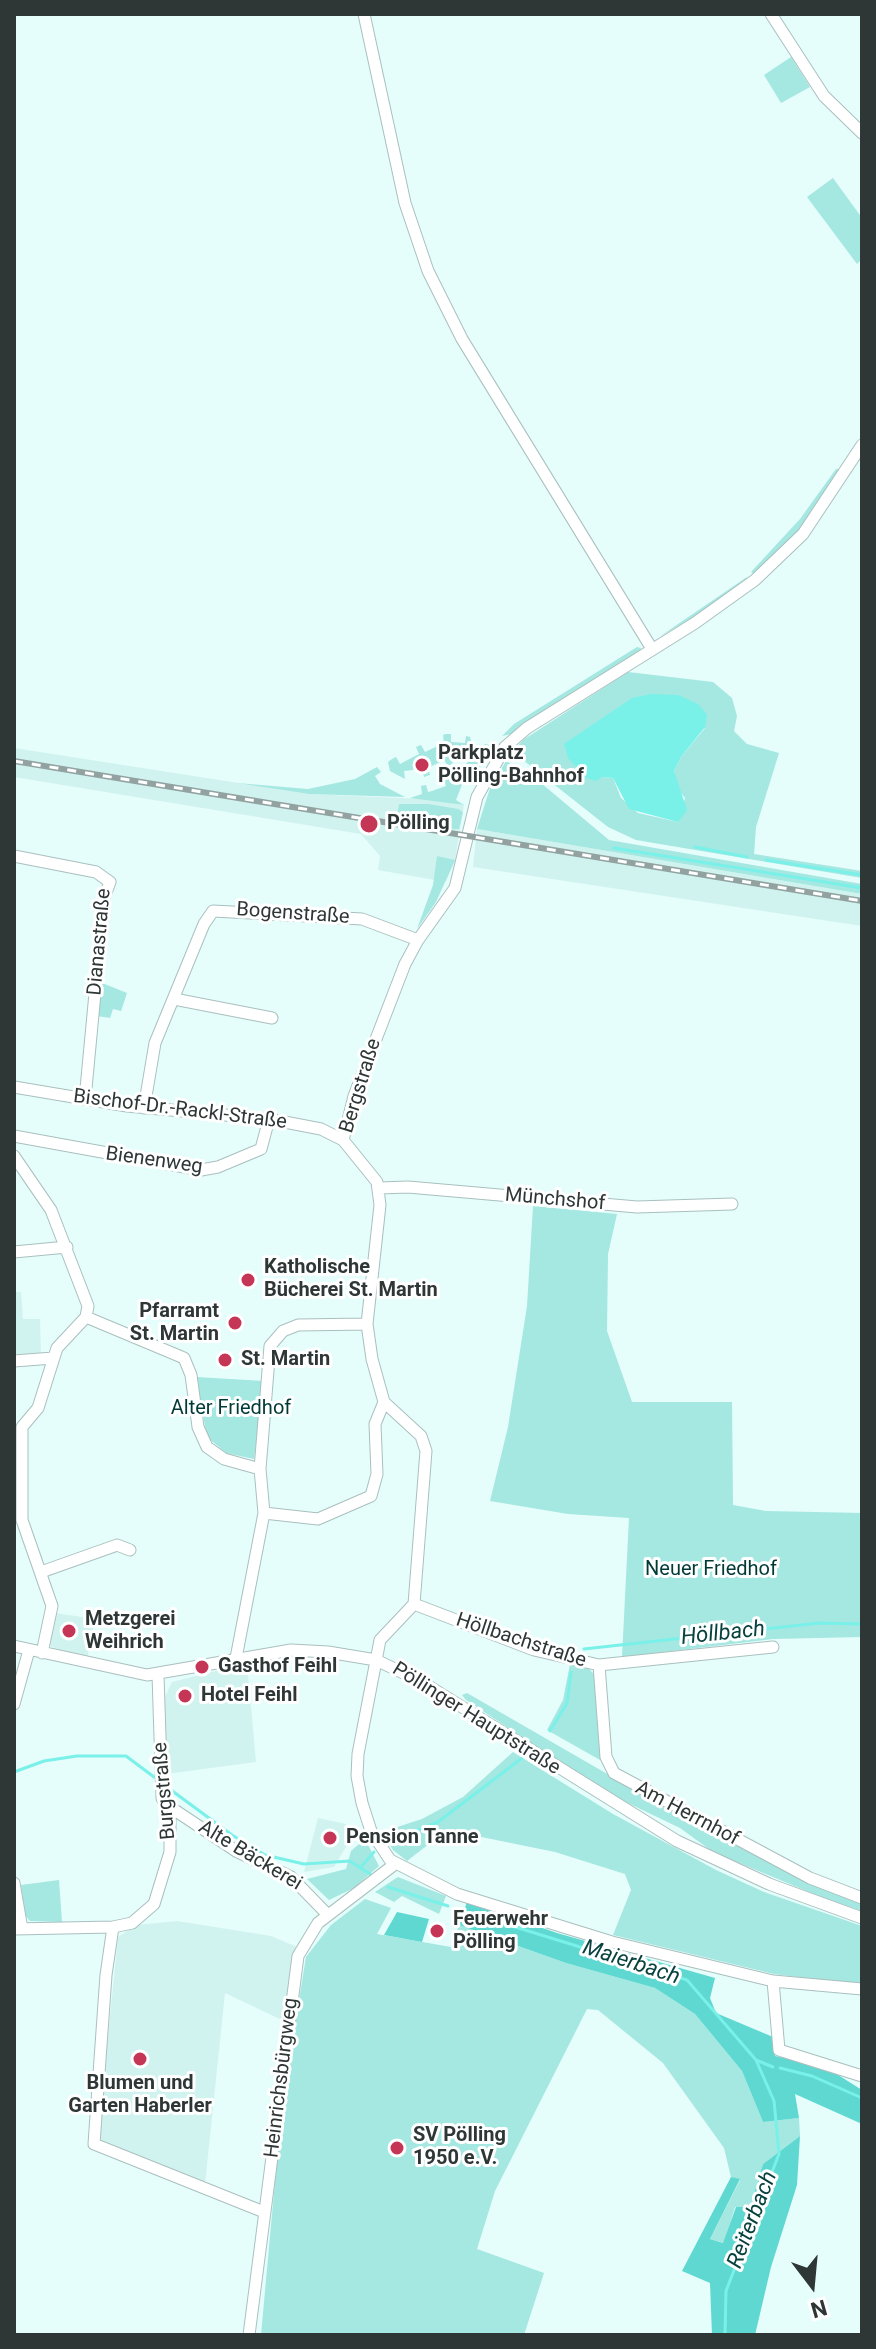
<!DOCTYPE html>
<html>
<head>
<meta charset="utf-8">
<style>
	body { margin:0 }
	#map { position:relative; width:876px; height:2349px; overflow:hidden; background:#e5fdfb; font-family:Roboto,sans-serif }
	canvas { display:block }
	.frame { position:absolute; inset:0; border:16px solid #2e3736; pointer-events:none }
	.north { position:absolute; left:772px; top:2245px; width:80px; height:80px; -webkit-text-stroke:6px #fff; paint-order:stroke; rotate:164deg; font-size:22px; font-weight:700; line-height:32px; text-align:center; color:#2e3736 }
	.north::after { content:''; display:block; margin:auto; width:28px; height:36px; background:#2e3736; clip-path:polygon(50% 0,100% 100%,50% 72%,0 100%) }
</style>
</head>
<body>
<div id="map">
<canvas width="876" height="2349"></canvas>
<div class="frame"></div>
<div class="north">N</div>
</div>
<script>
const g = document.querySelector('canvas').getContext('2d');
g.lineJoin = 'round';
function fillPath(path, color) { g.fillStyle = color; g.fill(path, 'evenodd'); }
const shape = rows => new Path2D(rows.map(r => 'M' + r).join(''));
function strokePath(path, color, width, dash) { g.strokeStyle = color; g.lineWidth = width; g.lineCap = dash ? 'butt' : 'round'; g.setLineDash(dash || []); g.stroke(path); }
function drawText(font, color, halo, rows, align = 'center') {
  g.font = font + ' Roboto,sans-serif'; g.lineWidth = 6; g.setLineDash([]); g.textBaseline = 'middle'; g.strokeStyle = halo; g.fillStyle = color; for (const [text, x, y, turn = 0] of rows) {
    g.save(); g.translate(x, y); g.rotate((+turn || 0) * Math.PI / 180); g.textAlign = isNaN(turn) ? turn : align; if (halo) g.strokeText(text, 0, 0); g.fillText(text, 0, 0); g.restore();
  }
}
fillPath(shape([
	[14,748,309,794,425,799,464,805,455,860,446,882,378,870,380,856,361,834,14,777],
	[477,829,862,894,862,926,473,867],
	[14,1287,15,1292,21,1292,23,1319,40,1319,41,1356,14,1357],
	[55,1613,89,1618,94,1623,87,1660,50,1646],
	[247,1663,256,1762,166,1774,163,1701,172,1682],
	[318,1818,346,1824,346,1847,334,1867,304,1872],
	[177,1921,271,1936,297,1947,282,2020,225,1993,205,2184,102,2142,98,2135,118,1937,136,1925]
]), '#d1f3f0');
fillPath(shape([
	[791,57,810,87,781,103,764,75],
	[833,178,862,218,862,259,857,264,807,197],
	[836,469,840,469,805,526,756,575,751,572,800,519],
	[747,577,749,581,728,597,659,637],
	[637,647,641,648,640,652,511,734,502,736,514,724],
	[628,672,713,682,732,698,737,716,734,731,747,744,779,753,756,827,754,854,862,871,862,878,636,840,608,827,523,760,518,746,523,740],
	[705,728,681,757,674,771,677,788,685,798,678,822,638,813,621,798,613,778,602,777],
	[446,734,451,734,451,742,465,743,466,736,470,737,472,745,463,756,458,750,449,757,453,763,448,766,444,760,428,768,430,775,424,777,422,769,404,771,405,779,390,771,388,762,392,759,396,757,400,764,419,754,416,747,421,745,425,752,444,743,443,735],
	[485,744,490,745,472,785,463,782,456,800,464,805,410,798,422,794,421,786,426,785,428,792,432,791,446,786,444,779,448,776,453,783,468,774,463,767],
	[506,761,541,783,609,840,862,884,862,894,477,829,490,788],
	[377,767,381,772,375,776,380,784,405,797,309,794,237,783,308,789,355,779],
	[399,804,429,804,458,809,463,812,459,829,441,829,439,819,434,818,433,823,397,816],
	[437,856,455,860,436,902,417,929,433,885],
	[102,983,127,993,121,1011,113,1009,110,1018,97,1016],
	[533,1206,617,1214,608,1254,607,1331,632,1402,732,1402,733,1505,766,1511,862,1513,862,1637,773,1639,622,1657,629,1518,568,1514,490,1501,508,1427,527,1306],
	[196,1377,264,1381,254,1459,226,1453,207,1437],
	[570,1664,589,1669,594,1674,603,1759,600,1760,547,1730,563,1700],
	[467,1693,687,1820,811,1884,862,1902,862,1911,821,1897,713,1852,680,1828,605,1792,466,1700,462,1695],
	[513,1752,613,1814,716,1870,764,1892,862,1926,862,1985,774,1974,613,1935,631,1890,625,1874,555,1852,447,1830,407,1861,393,1850,382,1832,422,1819,463,1797],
	[365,1839,379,1866,354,1888,329,1900,307,1879,346,1869,351,1851],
	[398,1877,446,1896,439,1914,402,1896,394,1902,375,1892],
	[59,1880,62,1922,30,1921,25,1915,21,1885],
	[365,1899,391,1908,377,1934,451,1947,459,1925,566,1963,655,1988,695,2014,742,2071,763,2122,799,2118,800,2136,763,2164,750,2207,735,2207,724,2243,710,2239,740,2180,731,2177,724,2148,663,2063,598,2010,587,2009,495,2191,477,2249,544,2273,524,2335,261,2335,282,2105,306,1957,331,1925]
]), '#a5e7e1');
fillPath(shape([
	[467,1902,557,1933,715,1978,710,1998,716,2013,773,2037,775,2056,827,2068,862,2090,862,2124,795,2094,799,2118,763,2122,742,2071,695,2014,655,1988,566,1963,459,1925],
	[397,1912,429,1919,422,1942,384,1935],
	[800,2136,797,2185,771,2267,755,2335,712,2335,710,2283,682,2271,731,2177,740,2179,710,2239,723,2243,736,2207,750,2207,763,2164]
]), '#5ed8d1');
fillPath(shape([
	[651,694,678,695,698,704,707,715,705,727,681,757,674,771,687,810,678,822,629,809,613,778,602,777,596,781,586,778,568,758,564,744,632,698]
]), '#79f1e9');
strokePath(shape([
	[695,847,747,857],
	[614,848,862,888],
	[766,860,862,875],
	[584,1649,819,1623,862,1624],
	[550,1731,567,1703,571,1672],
	[14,1772,44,1761,77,1756,126,1756,154,1777],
	[171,1790,232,1835,265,1855,304,1864,350,1861,370,1874],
	[388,1842,438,1822,522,1758],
	[361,1867,374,1852],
	[388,1887,448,1906],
	[457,1909,687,1980,756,2060,773,2067],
	[780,2068,812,2076,862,2098],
	[725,2335,726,2291,779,2154,774,2101,756,2060]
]), '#79f1e9', 3);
const minor = shape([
	[364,14,405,203,428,271,462,339,652,649],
	[771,14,824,96,862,133],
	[14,856,96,872,110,882,104,898,85,1099],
	[174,999,272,1018],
	[14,1087,127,1106,269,1119,321,1129,343,1140,377,1182,380,1205,367,1324,372,1359,384,1402,421,1436,426,1451,414,1604,380,1640,358,1754,357,1776,362,1803,371,1831,390,1860,457,1894,612,1942,773,1981,862,1989],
	[144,1108,155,1043,204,924,213,911,362,919,418,940],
	[14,1136,201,1170,218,1167,261,1149,269,1119],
	[343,1140,354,1096,405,964,418,940,455,888,477,797,505,747,527,728,695,623,755,580,803,534,862,445],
	[14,1156,51,1210,88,1306,86,1317,57,1348,38,1408,22,1427,22,1520,52,1606,42,1653],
	[379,1188,408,1187,637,1207,732,1204],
	[14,1252,67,1247],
	[86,1317,184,1358,191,1375,198,1427,207,1447,224,1459,260,1469],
	[14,1361,53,1358],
	[264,1513,318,1519,371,1496,377,1474,375,1424,384,1402],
	[41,1572,117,1545,130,1550],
	[414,1604,534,1650,599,1665,773,1647],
	[14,1646,147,1675,291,1650,328,1652,376,1660,422,1682,677,1841,769,1884,862,1918],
	[236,1658,264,1513,260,1469,270,1346,283,1331,298,1325,367,1324],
	[599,1665,606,1757,614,1773,810,1878,862,1898],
	[158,1675,162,1798,170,1815,170,1852,154,1904,132,1923,113,1927,106,1975,94,2144,264,2212],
	[14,1704,29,1650],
	[167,1805,236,1851,291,1877,327,1914],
	[14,1883,22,1929],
	[14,1929,113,1927],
	[773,1981,779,2050,862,2076],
	[249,2335,298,1956,318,1923,395,1864]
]);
strokePath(minor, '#a9c0be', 13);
strokePath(minor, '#fff', 11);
const rail = shape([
	[14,761,862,901]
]);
strokePath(rail, '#91a2a0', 6);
strokePath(rail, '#fff', 3, [9]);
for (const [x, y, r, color] of [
	[422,765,8,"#c53556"],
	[369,824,10,"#c53556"],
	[248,1280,8,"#c53556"],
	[235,1323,8,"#c53556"],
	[225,1360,8,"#c53556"],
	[69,1631,8,"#c53556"],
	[202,1667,8,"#c53556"],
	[185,1696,8,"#c53556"],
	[330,1838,8,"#c53556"],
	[437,1931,8,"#c53556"],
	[140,2059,8,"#c53556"],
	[397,2148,8,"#c53556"]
]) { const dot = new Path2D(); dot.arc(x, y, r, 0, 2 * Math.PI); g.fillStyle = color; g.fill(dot); strokePath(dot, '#fff', 3); }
drawText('bold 20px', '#2e3736', '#fff', [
	["Parkplatz",438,754],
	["Pölling-Bahnhof",438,777],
	["Pölling",387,824],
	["Katholische",264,1268],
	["Bücherei St. Martin",264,1291],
	["Pfarramt",219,1312,"right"],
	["St. Martin",219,1335,"right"],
	["St. Martin",241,1360],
	["Metzgerei",85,1620],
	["Weihrich",85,1643],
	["Gasthof Feihl",218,1667],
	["Hotel Feihl",201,1696],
	["Pension Tanne",346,1838],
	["Feuerwehr",453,1920],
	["Pölling",453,1943],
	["Blumen und",140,2084,"center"],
	["Garten Haberler",140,2107,"center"],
	["SV Pölling",413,2136],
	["1950 e.V.",413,2159]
], 'left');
drawText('20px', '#2e3736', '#fff', [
	["Bogenstraße",293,914,4],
	["Dianastraße",100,942,-85],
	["Bergstraße",361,1086,-73],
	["Bischof-Dr.-Rackl-Straße",180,1110,7],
	["Bienenweg",154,1161,8],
	["Münchshof",555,1200,5],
	["Höllbachstraße",521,1641,18],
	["Pöllinger Hauptstraße",476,1719,32],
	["Burgstraße",165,1791,-95],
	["Am Herrnhof",687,1814,28],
	["Alte Bäckerei",250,1856,31],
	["Heinrichsbürgweg",282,2078,-83]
]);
drawText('20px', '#003a37', '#fff', [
	["Alter Friedhof",231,1409],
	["Neuer Friedhof",711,1570]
]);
drawText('italic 22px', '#08423f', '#fff', [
	["Höllbach",723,1634,-6],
	["Maierbach",631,1963,18],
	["Reiterbach",753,2220,-69]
]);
</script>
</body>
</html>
